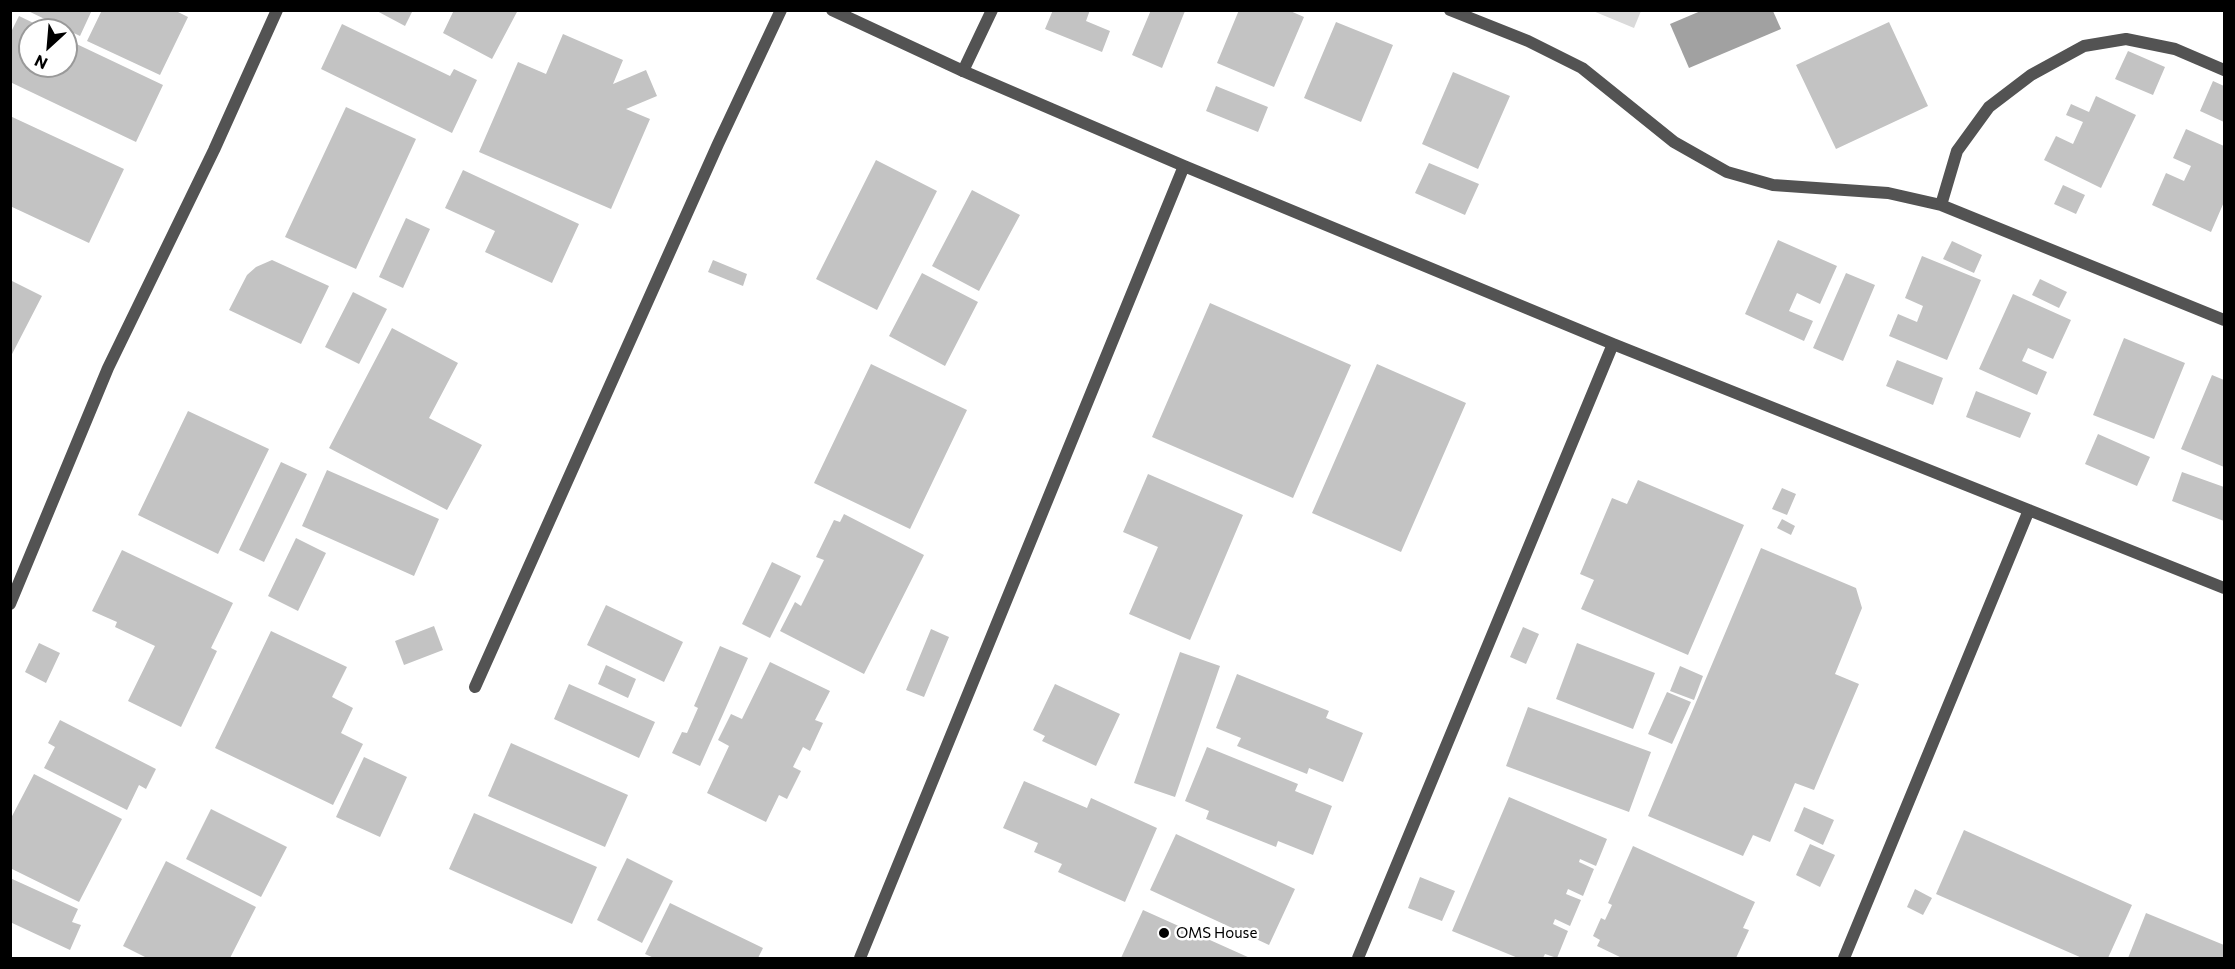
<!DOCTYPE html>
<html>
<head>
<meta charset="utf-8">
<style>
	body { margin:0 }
	#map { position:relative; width:2235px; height:969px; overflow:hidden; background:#fff; font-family:Commissioner,sans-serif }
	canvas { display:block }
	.frame { position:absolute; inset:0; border:12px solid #000; pointer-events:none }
	.north { position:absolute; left:18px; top:18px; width:60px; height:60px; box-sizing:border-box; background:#fff; border:2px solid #999; border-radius:50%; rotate:206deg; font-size:16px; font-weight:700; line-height:24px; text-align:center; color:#000 }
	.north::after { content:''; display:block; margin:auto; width:21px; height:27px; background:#000; clip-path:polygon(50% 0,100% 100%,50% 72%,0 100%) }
</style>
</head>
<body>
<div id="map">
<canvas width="2235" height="969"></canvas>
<div class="frame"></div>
<div class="north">N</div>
</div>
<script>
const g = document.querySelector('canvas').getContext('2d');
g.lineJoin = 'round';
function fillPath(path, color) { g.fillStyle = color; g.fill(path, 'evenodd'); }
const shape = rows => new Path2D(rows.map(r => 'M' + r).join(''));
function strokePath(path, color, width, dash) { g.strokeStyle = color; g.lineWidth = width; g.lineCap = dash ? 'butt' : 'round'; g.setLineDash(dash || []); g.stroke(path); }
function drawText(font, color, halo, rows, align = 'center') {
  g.font = font + ' Commissioner,sans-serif'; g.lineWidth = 5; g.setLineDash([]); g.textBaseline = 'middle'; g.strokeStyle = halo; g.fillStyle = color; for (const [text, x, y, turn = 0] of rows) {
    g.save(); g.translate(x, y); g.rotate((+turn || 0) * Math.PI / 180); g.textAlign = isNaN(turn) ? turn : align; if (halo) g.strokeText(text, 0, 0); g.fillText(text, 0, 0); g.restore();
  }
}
fillPath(shape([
	[1593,11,1641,11,1634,28]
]), '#dadada');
fillPath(shape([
	[1703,10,1773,11,1781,29,1689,68,1670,24]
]), '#a1a1a1');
fillPath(shape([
	[26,10,92,10,80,36],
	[102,10,174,10,188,17,160,75,87,41],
	[375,10,413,10,405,26],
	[454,10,518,10,492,59,443,33],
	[1053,10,1090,10,1086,21,1110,31,1102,52,1045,29],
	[1151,10,1185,11,1162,68,1132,55],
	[1239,10,1288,10,1304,17,1274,87,1217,63],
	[19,16,48,30,30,30,30,66,66,66,66,39,163,85,136,142,10,82,10,34],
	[1336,22,1393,45,1361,122,1304,98],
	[1889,22,1928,106,1836,149,1796,65],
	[342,24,450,76,454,69,477,80,452,133,321,69],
	[563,34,623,60,613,84,646,70,657,96,626,109,650,119,611,209,479,152,518,62,546,74],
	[2128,51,2165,67,2153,95,2115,79],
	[1453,72,1510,96,1478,169,1422,144],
	[2213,81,2224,86,2224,122,2200,111],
	[1216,86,1268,107,1258,132,1206,111],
	[2096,96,2136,115,2101,188,2044,160,2056,136,2073,144,2083,122,2066,115,2071,104,2089,112],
	[346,107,416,139,356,269,285,237],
	[10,116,124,169,89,243,10,206],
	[2186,129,2224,146,2224,202,2211,232,2152,205,2166,173,2184,181,2191,166,2173,158],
	[876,160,937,191,877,310,816,279],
	[1429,163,1479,184,1465,215,1415,193],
	[463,170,579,224,552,283,485,252,495,231,445,208],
	[2063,185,2085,195,2076,214,2054,204],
	[972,190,1020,215,979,291,932,266],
	[406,218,430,229,403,288,379,277],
	[1778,240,1837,266,1820,304,1797,293,1789,311,1813,321,1804,341,1745,314],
	[1952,241,1982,255,1974,273,1943,259],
	[1922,256,1981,280,1947,360,1889,336,1898,314,1917,322,1923,306,1905,298],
	[272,260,329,286,301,344,229,310,247,275,256,267],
	[713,260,747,274,743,286,708,272],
	[922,273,978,302,945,366,889,336],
	[1846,273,1875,285,1843,361,1813,348],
	[2040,279,2067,292,2059,308,2032,295],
	[10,280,42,296,10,358],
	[353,292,387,309,359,364,325,347],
	[2013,294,2071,320,2053,359,2028,348,2022,361,2047,372,2037,395,1979,369],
	[1210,303,1351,365,1293,498,1152,437],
	[392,328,458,363,429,418,482,445,447,510,329,448],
	[2124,338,2185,363,2154,439,2093,415],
	[1897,360,1943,378,1933,405,1886,386],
	[871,364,967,410,910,529,814,483],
	[1377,364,1466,403,1401,552,1312,513],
	[2212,375,2224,380,2224,467,2181,449],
	[1976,391,2031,413,2020,438,1966,417],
	[188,411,269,449,218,554,138,515],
	[2098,434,2150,457,2137,486,2085,464],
	[281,462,307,474,264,562,239,550],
	[327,470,439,519,414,576,302,526],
	[2182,472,2224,487,2224,521,2172,501],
	[1148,474,1243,515,1190,640,1129,614,1158,547,1123,532],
	[1638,480,1744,525,1688,655,1581,609,1594,580,1580,574,1612,498,1627,504],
	[1782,488,1796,494,1787,515,1772,509],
	[844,514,924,555,864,674,780,631,795,602,801,606,824,560,816,557,834,520,840,522],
	[1782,519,1795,526,1791,535,1777,528],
	[296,538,326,553,298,611,268,596],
	[1761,548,1856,588,1862,608,1835,674,1859,684,1814,790,1795,783,1770,842,1753,835,1743,856,1648,816],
	[122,550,233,603,211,648,217,651,181,727,128,701,155,646,115,627,117,622,92,611],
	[772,562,801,576,770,638,742,624],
	[606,605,683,642,664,682,587,645],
	[434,626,443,650,404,665,395,641],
	[1523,627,1539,634,1526,664,1510,657],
	[931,629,949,637,924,697,906,690],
	[271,631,347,667,332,697,353,708,341,733,363,744,333,805,215,748],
	[39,643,60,653,46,683,25,672],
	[1577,643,1655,673,1633,729,1556,699],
	[720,646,748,658,700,766,672,753,682,732,687,733,698,708,694,706],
	[1180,652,1220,666,1175,797,1134,783],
	[770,662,830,691,815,720,823,723,810,751,803,747,793,767,801,771,787,799,779,795,766,822,707,793,729,746,718,740,731,714,742,719],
	[606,665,636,679,628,698,598,684],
	[1680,666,1703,676,1694,700,1670,691],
	[1237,674,1329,711,1326,718,1363,733,1343,782,1309,768,1307,774,1237,746,1241,738,1216,728],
	[569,684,655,722,639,758,554,719],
	[1055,684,1120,714,1096,766,1042,741,1045,736,1033,730],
	[1667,692,1691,702,1672,744,1648,734],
	[1528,707,1651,752,1629,812,1506,766],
	[60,720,156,769,146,789,139,785,127,810,44,768,55,747,48,743],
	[511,743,628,795,605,847,488,796],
	[1207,747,1298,784,1295,791,1332,806,1313,855,1278,841,1276,847,1206,819,1209,811,1185,801],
	[364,757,407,777,380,837,336,817],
	[34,774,122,819,79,902,10,868,10,820],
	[1024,781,1087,808,1091,798,1157,828,1125,902,1058,872,1062,864,1034,852,1038,843,1003,828],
	[1509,797,1607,839,1596,866,1580,859,1579,862,1594,869,1583,896,1568,889,1566,894,1581,900,1570,926,1555,919,1553,924,1568,931,1557,958,1545,954,1543,958,1518,958,1452,931],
	[1804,807,1834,820,1823,845,1794,831],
	[211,809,287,847,261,897,186,859],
	[474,813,597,867,572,924,449,869],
	[1964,830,2132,905,2108,958,2082,958,1936,894],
	[1176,834,1295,889,1269,945,1150,890],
	[1810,844,1835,855,1820,887,1796,875],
	[1633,846,1755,902,1743,928,1749,930,1736,958,1622,958,1597,946,1600,940,1593,936,1601,918,1605,920,1612,905,1608,903],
	[627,858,673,881,642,943,597,920],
	[166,861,256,907,230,958,147,958,123,946],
	[1420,877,1455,891,1442,921,1408,908],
	[10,878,78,909,72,922,81,925,70,950,10,922],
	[1915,889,1932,898,1923,915,1907,907],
	[670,903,763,948,758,958,654,958,645,954],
	[1143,910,1250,958,1121,958],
	[2146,913,2224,945,2224,958,2128,958]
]), '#c3c3c3');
strokePath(shape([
	[963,71,992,10]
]), '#535353', 12);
strokePath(shape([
	[832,10,963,71,1184,166,1613,344,2224,588],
	[1450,10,1528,41,1582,68,1674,142,1727,172,1773,185,1888,193,1941,205,2224,320],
	[1941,205,1957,151,1989,107,2031,75,2084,46,2126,39,2175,49,2224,70],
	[10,604,108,368,214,150,277,10],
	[475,687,718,144,781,10],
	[860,958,1184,166],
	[1358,958,1613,344],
	[1844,958,2029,510]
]), '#535353', 12);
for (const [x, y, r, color] of [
	[1164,933,6,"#000"]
]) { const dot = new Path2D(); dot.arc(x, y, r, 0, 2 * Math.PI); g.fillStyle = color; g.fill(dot); strokePath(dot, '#fff', 2); }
drawText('15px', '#000', '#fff', [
	["OMS House",1176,933]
], 'left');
</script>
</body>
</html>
